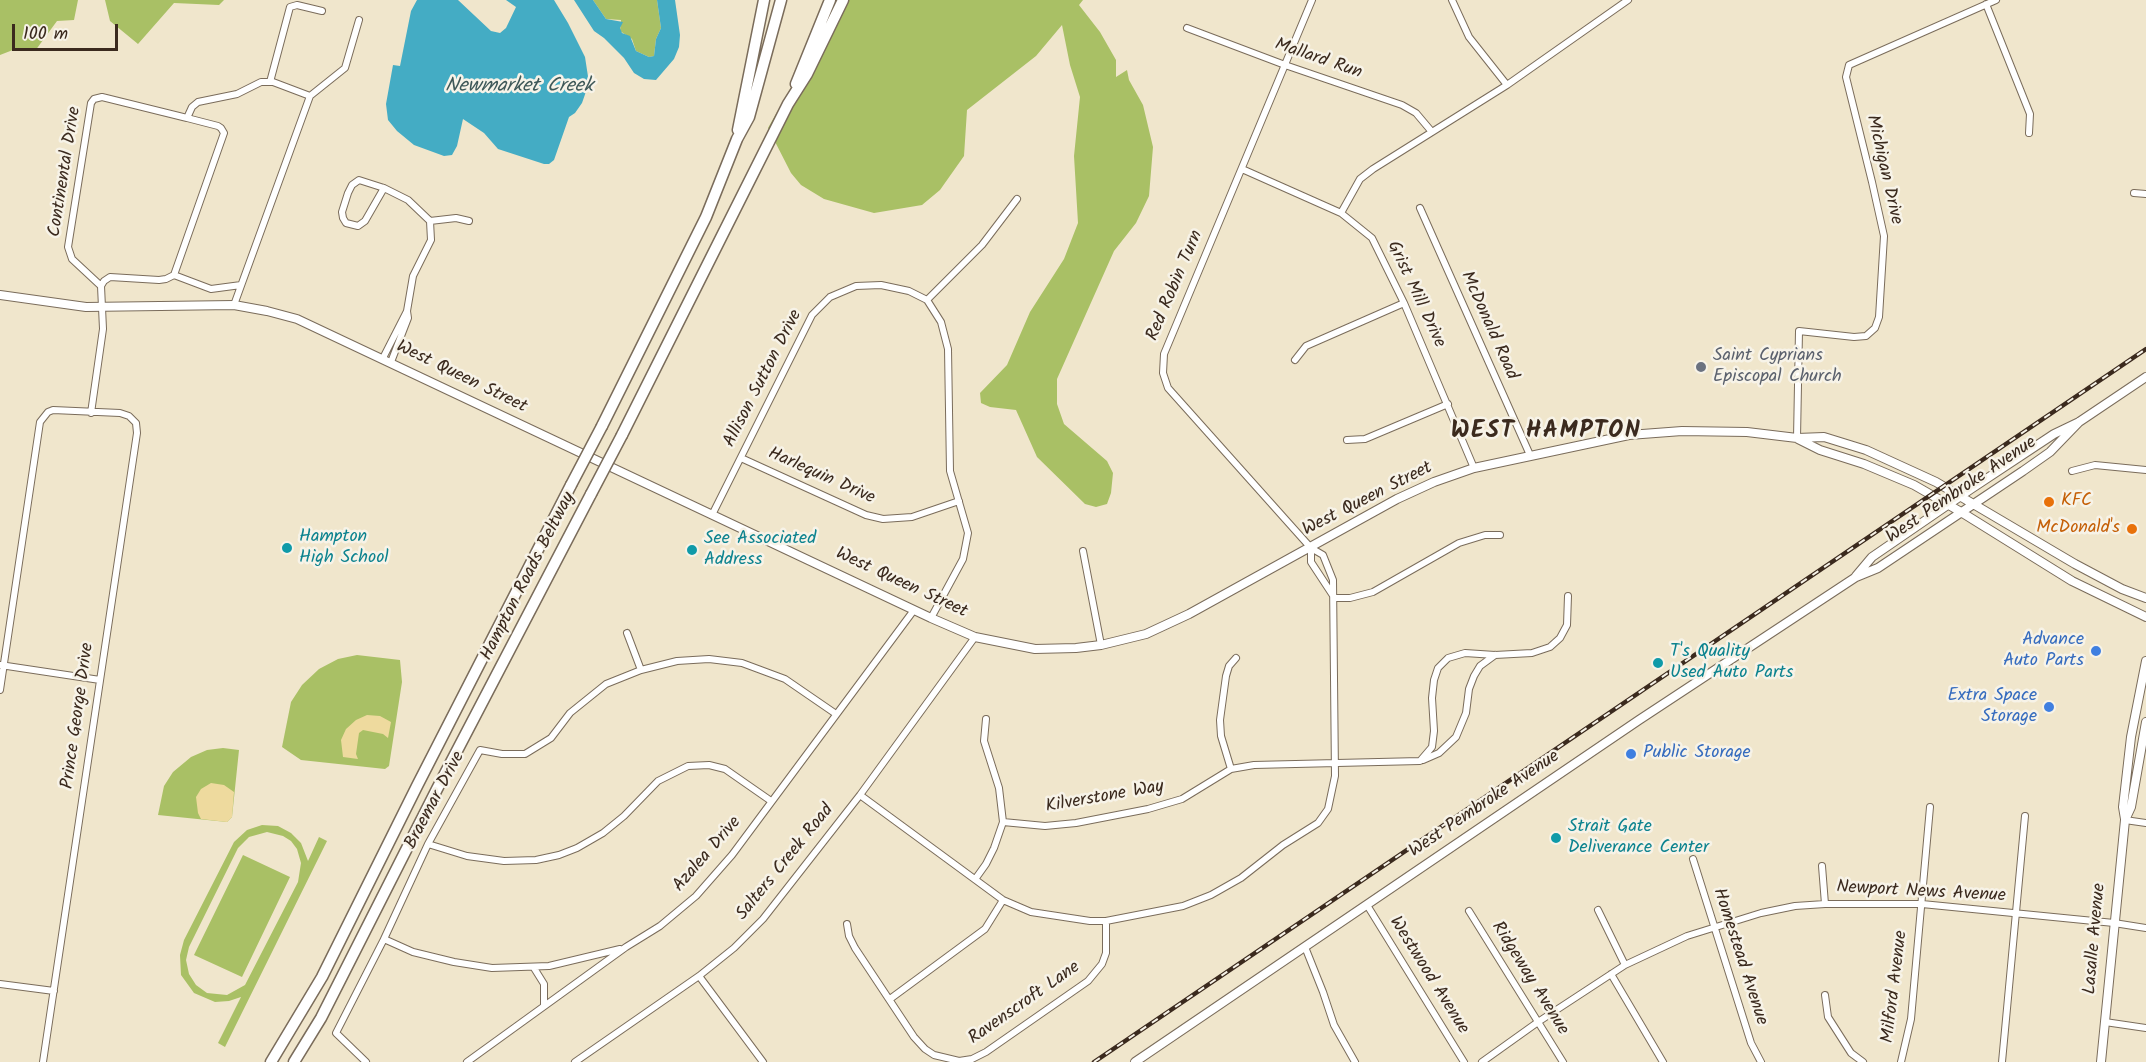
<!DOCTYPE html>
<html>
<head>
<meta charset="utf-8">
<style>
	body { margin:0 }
	#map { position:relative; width:2146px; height:1062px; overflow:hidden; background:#f0e6cc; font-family:Kalam,sans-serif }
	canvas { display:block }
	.scale { position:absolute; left:12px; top:24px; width:106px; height:27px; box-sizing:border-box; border:3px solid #3b2a1e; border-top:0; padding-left:8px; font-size:18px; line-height:21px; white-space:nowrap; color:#3b2a1e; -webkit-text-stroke:4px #f7f3e8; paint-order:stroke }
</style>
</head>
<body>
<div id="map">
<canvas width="2146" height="1062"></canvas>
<div class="scale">100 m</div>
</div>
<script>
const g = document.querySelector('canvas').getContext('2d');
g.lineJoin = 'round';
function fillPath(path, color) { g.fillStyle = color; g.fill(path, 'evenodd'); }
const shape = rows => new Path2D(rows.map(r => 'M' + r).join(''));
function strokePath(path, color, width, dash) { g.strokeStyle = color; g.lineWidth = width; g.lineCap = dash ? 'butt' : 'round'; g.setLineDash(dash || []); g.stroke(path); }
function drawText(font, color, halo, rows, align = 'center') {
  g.font = font + ' Kalam,sans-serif'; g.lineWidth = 5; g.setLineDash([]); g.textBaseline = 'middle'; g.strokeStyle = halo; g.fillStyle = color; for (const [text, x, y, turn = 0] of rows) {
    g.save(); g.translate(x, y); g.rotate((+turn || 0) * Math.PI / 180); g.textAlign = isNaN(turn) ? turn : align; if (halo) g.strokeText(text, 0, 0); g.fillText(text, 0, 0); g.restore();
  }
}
fillPath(shape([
	[0,0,78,0,74,20,57,21,35,51,18,48,0,55],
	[105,0,224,0,219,5,174,3,138,44,110,21],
	[593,0,657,0,661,28,656,39,654,56,649,57,636,51,632,39,620,31,621,20,606,19],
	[841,0,1083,0,1079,5,1100,32,1116,60,1116,77,1127,70,1129,80,1143,105,1153,147,1149,196,1136,223,1114,251,1057,379,1057,404,1064,424,1107,461,1113,473,1111,493,1107,504,1096,507,1085,504,1037,457,1016,410,990,407,981,403,980,393,1007,365,1030,312,1064,259,1078,223,1074,156,1080,97,1070,65,1062,25,1036,56,967,110,964,156,940,190,922,205,874,213,824,199,801,185,791,173,768,128],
	[357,655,400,660,402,682,389,766,385,769,301,760,282,747,291,702,302,685,319,669,338,659],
	[223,748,239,750,232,817,227,822,158,815,164,786,173,772,191,757,207,750],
	[262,825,278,826,291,833,301,843,308,861,319,837,327,841,225,1047,218,1043,241,997,229,1001,215,1002,194,993,181,975,180,955,184,940,234,842,247,830],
	[267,832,283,836,291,841,297,849,301,863,298,882,245,985,227,995,207,993,196,985,189,974,186,960,189,947,238,848,249,837],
	[243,855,290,877,242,977,194,955]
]), '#a9c065');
fillPath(shape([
	[367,715,380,716,391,722,388,738,383,734,363,730,359,733,356,754,358,759,343,757,341,740,346,729,356,720],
	[211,783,224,785,234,792,232,817,227,822,201,819,198,813,196,797,201,789]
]), '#eeda9e');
fillPath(shape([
	[417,0,458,0,491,31,500,33,506,28,516,7,506,0,554,0,568,23,585,57,589,83,582,103,575,113,569,117,554,160,549,164,544,164,498,149,484,133,463,119,457,146,452,155,444,156,414,145,397,131,388,120,386,104,393,65,400,66,411,11],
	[574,0,593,0,606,19,623,22,620,28,622,33,630,36,636,51,649,57,654,56,656,39,661,28,657,0,675,0,680,35,679,47,674,59,656,80,644,79,634,73,624,58,604,38,594,31]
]), '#44acc4');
const street = shape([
	[1452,0,1469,37,1507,85],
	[1986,4,2030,114,2029,133],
	[1187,28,1285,65,1402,105,1416,113,1432,132],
	[270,82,290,7,297,5,322,11],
	[1242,169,1341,213,1372,238,1404,303,1474,468],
	[384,188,365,221,358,226,346,223,343,218,342,212,348,193,352,185,359,180,384,188,408,200,430,221,431,240,413,276,407,311],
	[2134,193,2146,194],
	[1420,208,1530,455],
	[1341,213,1360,179,1373,169,1507,85,1628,0],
	[430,221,456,218,469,221],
	[174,275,211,289,241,285],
	[101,286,104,281,110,277,159,280,166,279,174,275,224,133,221,128,218,126,187,118],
	[927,300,982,245,1017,199],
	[234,305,310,96,345,68,359,20],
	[383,358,407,311,408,318,391,362],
	[1295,360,1306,346,1404,303],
	[91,413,103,329,101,286,72,259,68,247,91,103,94,99,102,97,187,118,192,107,198,102,237,94,261,82,273,82,310,96],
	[1797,438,1799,331,1854,337,1866,336,1875,328,1879,317,1884,236,1872,182,1846,77,1849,65,1996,0],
	[1347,440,1365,439,1448,404],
	[741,458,866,515,883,519,912,517,959,501],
	[2072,471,2095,465,2146,470],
	[712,515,812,315,830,297,856,286,881,285,909,291,927,300,941,322,948,349,950,471,968,533,963,559,931,618],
	[1311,548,1311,562,1334,597],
	[1083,551,1101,645],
	[1335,598,1350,598,1373,592,1459,543,1485,535,1500,535],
	[627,633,641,670],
	[0,665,100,680],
	[0,690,40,422,48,412,53,410,120,413,129,416,136,423,137,433,43,1062],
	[1423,760,1439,753,1456,737,1466,713,1469,689,1474,676,1480,666,1495,655],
	[1231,769,1221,736,1220,720,1226,676,1229,666,1236,658],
	[860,795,1003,900,1031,912,1090,921,1106,921,1183,906,1211,895,1241,878,1283,845,1318,823,1328,809,1335,776,1333,580,1323,555,1311,548,1168,388,1163,373,1164,354,1312,0],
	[2125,820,2146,823],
	[1003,822,1045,826,1076,823,1148,809,1182,799,1231,769,1254,765,1420,761,1432,747,1434,731,1432,698,1434,680,1438,668,1448,658,1465,653,1495,655,1532,653,1550,647,1560,638,1567,625,1568,596],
	[428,844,467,856,504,861,536,860,559,855,577,848,603,833,624,816,658,781,688,766,709,765,725,769,771,801],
	[1693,859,1751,1043,1761,1062],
	[1822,866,1825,904],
	[976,878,986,864,994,848,1003,822,999,788,984,741,986,719],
	[1367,905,1464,1062],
	[1598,910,1625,965],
	[1469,911,1563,1062],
	[847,924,849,936,855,948,914,1037,925,1049,934,1055,959,1061,972,1059,986,1052,1088,981,1102,964,1106,953,1106,921],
	[384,939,413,952,454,962,492,968,549,966,620,949],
	[1305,947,1323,992,1334,1025,1355,1062],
	[534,968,544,984,544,1006],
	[1611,974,1663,1062],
	[699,976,763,1062],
	[0,984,54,991],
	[1825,995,1828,1017,1851,1053,1863,1062],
	[890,999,985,929,1003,900],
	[2105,1022,2146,1028],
	[366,1062,336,1033,384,939,428,844,480,750,502,754,525,754,551,738,570,713,606,684,641,670,677,661,709,659,742,663,785,679,836,714],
	[467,1062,626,947,660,926,696,896,732,855,914,610],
	[575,1062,699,976,734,948,763,919,860,795,975,637],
	[1482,1062,1538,1022,1625,965,1687,936,1761,913,1795,906,1825,904,1922,904,2114,923,2146,928],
	[1901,1062,1911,1019,1930,807],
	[2002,1062,2025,816]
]);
const secondary = shape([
	[0,295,86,307,234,305,267,311,297,319,931,618,975,637,1035,649,1076,648,1101,645,1146,634,1189,614,1397,499,1434,482,1474,468,1629,435,1682,431,1747,432,1797,438,1824,437,1866,450,1936,482,2075,564,2122,589,2146,598],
	[1798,439,1820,450,1864,464,1914,485,1961,512,2072,581,2146,617],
	[1856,576,1872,557,1971,489,2054,434,2079,422,2146,377],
	[2125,819,2123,807,2131,737,2146,661],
	[1135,1062,1639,720,1856,577,1878,568,2023,471,2050,452,2079,422],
	[2101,1062,2125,820,2131,807,2146,722]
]);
const highway = shape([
	[796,84,830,0],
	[738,130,764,0],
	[602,426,706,217,737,139,749,117,781,0],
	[622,435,788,104,807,74,843,0],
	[271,1062,322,977,417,786,571,485],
	[294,1062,321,1018,437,789,591,494]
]);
strokePath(street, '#7a6c5b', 8);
strokePath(secondary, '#7a6c5b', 10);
strokePath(highway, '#7a6c5b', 13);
strokePath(street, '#fff', 6);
strokePath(secondary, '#fff', 8);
strokePath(highway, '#fff', 10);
const rail = shape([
	[1094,1062,2146,349]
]);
strokePath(rail, '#3b2a1e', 4.5);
strokePath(rail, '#f7f3e8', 2, [7]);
const highwayBridge = shape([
	[571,485,602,426],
	[591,494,622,435]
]);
strokePath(highwayBridge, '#7a6c5b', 13, []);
strokePath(highwayBridge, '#fff', 10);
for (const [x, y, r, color] of [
	[1701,367,6,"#6b7280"],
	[2049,502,6,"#e8710a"],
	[2132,529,6,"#e8710a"],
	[287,548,6,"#0f9aa8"],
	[692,550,6,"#0f9aa8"],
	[2096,651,6,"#3f7fe0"],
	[1658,663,6,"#0f9aa8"],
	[2049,707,6,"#3f7fe0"],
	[1631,754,6,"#3f7fe0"],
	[1556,838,6,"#0f9aa8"]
]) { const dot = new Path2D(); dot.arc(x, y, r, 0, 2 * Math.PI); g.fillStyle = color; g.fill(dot); strokePath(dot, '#f7f3e8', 2); }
drawText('18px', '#3b2a1e', '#f7f3e8', [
	["Mallard Run",1318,60,19],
	["Michigan Drive",1883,170,77],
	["Continental Drive",66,172,-81],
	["Red Robin Turn",1176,286,-67],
	["Grist Mill Drive",1415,295,65],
	["McDonald Road",1488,326,66],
	["West Queen Street",461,378,26],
	["Allison Sutton Drive",764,379,-63],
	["Harlequin Drive",821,477,24],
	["West Pembroke Avenue",1962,491,-34],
	["West Queen Street",1368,500,-27],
	["Hampton Roads Beltway",529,577,-63],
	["West Queen Street",901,584,25],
	["Prince George Drive",79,716,-82],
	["Kilverstone Way",1105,798,-10],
	["Braemar Drive",436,801,-62],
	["West Pembroke Avenue",1485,805,-34],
	["Azalea Drive",708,855,-49],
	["Salters Creek Road",786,863,-51],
	["Newport News Avenue",1921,893,3],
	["Lasalle Avenue",2096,939,-85],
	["Homestead Avenue",1739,957,72],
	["Westwood Avenue",1428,976,58],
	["Ridgeway Avenue",1529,979,58],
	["Milford Avenue",1896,987,-83],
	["Ravenscroft Lane",1025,1004,-35]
]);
drawText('18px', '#5b616d', '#f7f3e8', [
	["Saint Cyprians",1713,357],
	["Episcopal Church",1713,378]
], 'left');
drawText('18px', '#c56008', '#f7f3e8', [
	["KFC",2061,502],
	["McDonald's",2120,529,"right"]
], 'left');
drawText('18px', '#0d838f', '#f7f3e8', [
	["Hampton",299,538],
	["High School",299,559],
	["See Associated",704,540],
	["Address",704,561],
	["T's Quality",1670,653],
	["Used Auto Parts",1670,674],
	["Strait Gate",1568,828],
	["Deliverance Center",1568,849]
], 'left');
drawText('18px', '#366cbe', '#f7f3e8', [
	["Advance",2084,641],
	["Auto Parts",2084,662],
	["Extra Space",2037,697],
	["Storage",2037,718],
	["Public Storage",1643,754,"left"]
], 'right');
drawText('italic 20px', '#3e5858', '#f7f3e8', [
	["Newmarket Creek",519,88]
]);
g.letterSpacing = '1.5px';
drawText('bold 24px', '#3b2a1e', '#f7f3e8', [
	["WEST HAMPTON",1546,433]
]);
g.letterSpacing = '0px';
</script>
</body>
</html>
